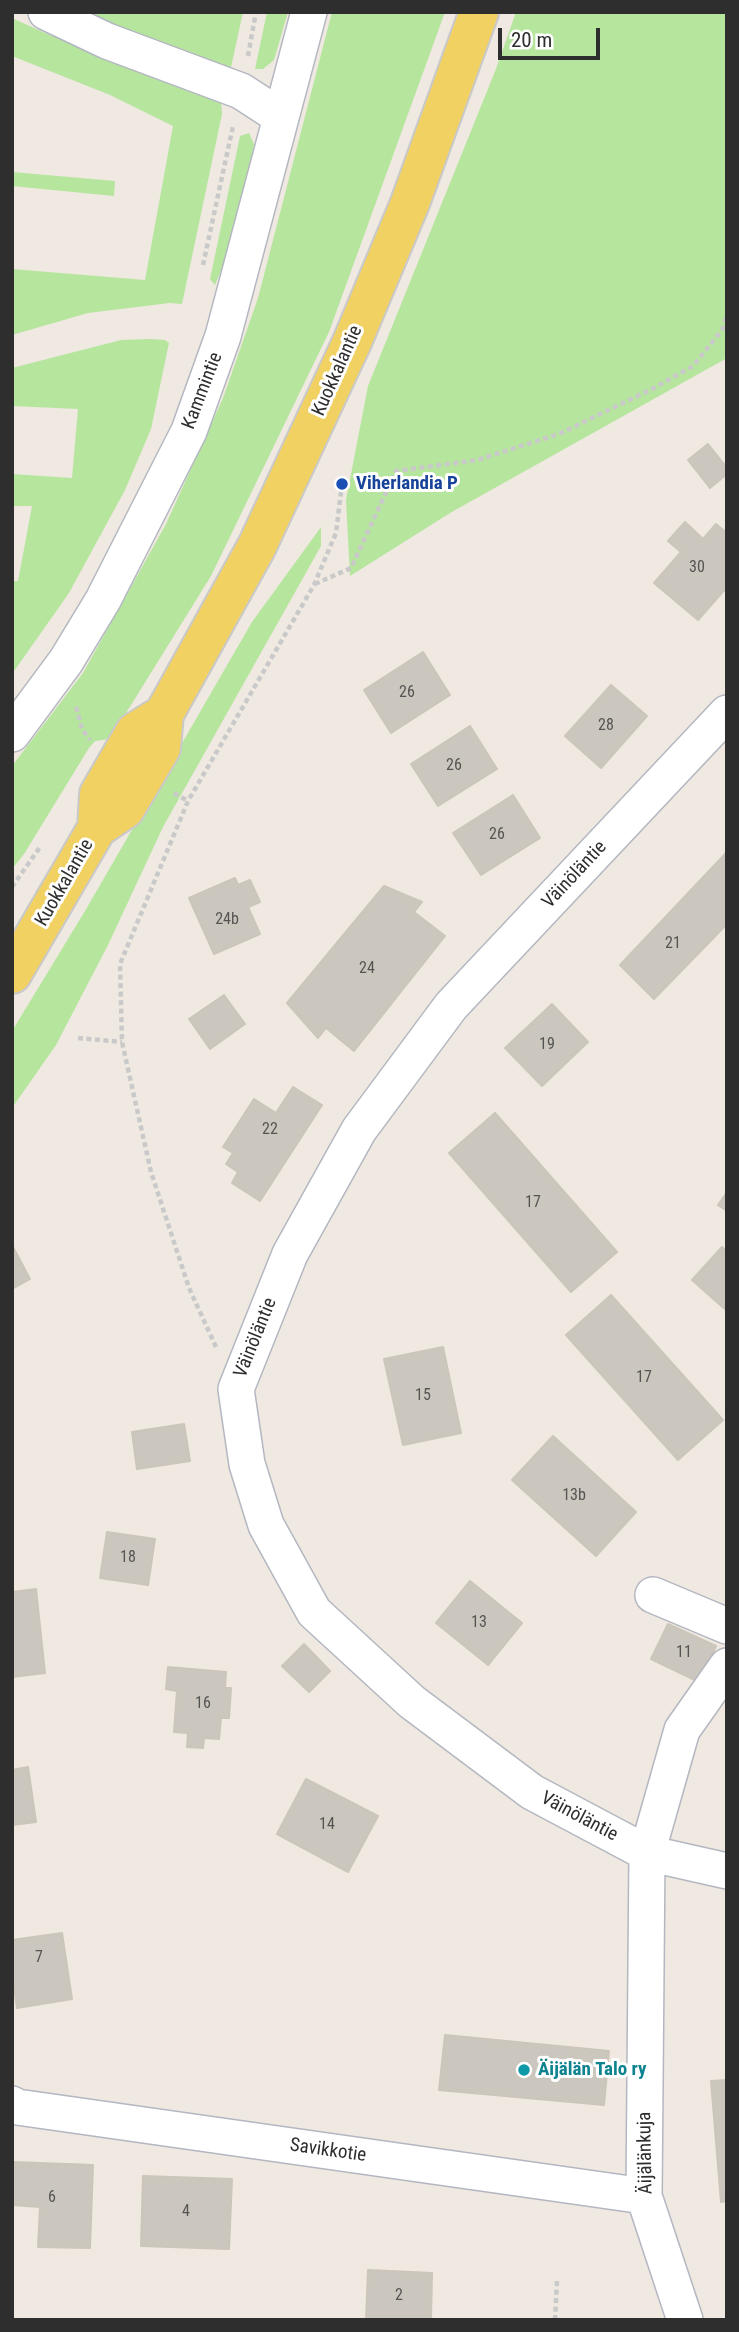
<!DOCTYPE html>
<html>
<head>
<meta charset="utf-8">
<style>
	body { margin:0 }
	#map { position:relative; width:739px; height:2332px; overflow:hidden; background:#efe9e1; font-family:"Roboto Condensed",sans-serif }
	canvas { display:block }
	.frame { position:absolute; inset:0; border:14px solid #2e2e2e; pointer-events:none }
	.scale { position:absolute; left:498px; top:28px; width:102px; height:32px; box-sizing:border-box; border:4px solid #2e2e2e; border-top:0; padding-left:9px; font-size:21px; line-height:24px; white-space:nowrap; color:#2e2e2e; -webkit-text-stroke:5px #fff; paint-order:stroke }
</style>
</head>
<body>
<div id="map">
<canvas width="739" height="2332"></canvas>
<div class="frame"></div>
<div class="scale">20 m</div>
</div>
<script>
const g = document.querySelector('canvas').getContext('2d');
g.lineJoin = 'round';
function fillPath(path, color) { g.fillStyle = color; g.fill(path, 'evenodd'); }
const shape = rows => new Path2D(rows.map(r => 'M' + r).join(''));
function strokePath(path, color, width, dash) { g.strokeStyle = color; g.lineWidth = width; g.lineCap = dash ? 'butt' : 'round'; g.setLineDash(dash || []); g.stroke(path); }
function drawText(font, color, halo, rows, align = 'center') {
  g.font = font + ' "Roboto Condensed",sans-serif'; g.lineWidth = 6; g.setLineDash([]); g.textBaseline = 'middle'; g.strokeStyle = halo; g.fillStyle = color; for (const [text, x, y, turn = 0] of rows) {
    g.save(); g.translate(x, y); g.rotate((+turn || 0) * Math.PI / 180); g.textAlign = isNaN(turn) ? turn : align; if (halo) g.strokeText(text, 0, 0); g.fillText(text, 0, 0); g.restore();
  }
}
fillPath(shape([
	[70,12,243,12,230,72],
	[267,12,288,12,274,60,263,69,255,69],
	[332,12,445,12,329,332,211,576,110,739,95,741,89,748,24,854,12,869,12,766,83,673,166,524,223,398,258,298],
	[516,12,727,12,727,358,450,513,350,576,346,500,368,386,496,69],
	[12,18,45,33,176,80,221,100,222,114,182,304,170,303,88,313,12,335,12,269,145,280,173,126,110,95,12,56],
	[249,133,254,144,245,193,223,266,215,285,210,279,240,136],
	[12,172,115,181,114,196,12,186],
	[150,339,165,340,169,343,151,429,125,490,69,593,12,674,12,581,18,581,32,506,12,506,12,474,72,478,78,409,12,406,12,368,121,340],
	[321,527,321,546,163,827,108,945,56,1045,12,1108,12,1031,85,911,252,622]
]), '#b6e59e');
const building = shape([
	[708,444,727,468,727,474,710,488,688,460,708,444],
	[685,522,703,539,716,524,727,533,727,587,698,620,654,583,681,552,668,541,685,522],
	[423,652,450,695,391,733,364,690,423,652],
	[611,685,647,716,601,768,565,736,611,685],
	[470,726,497,769,438,806,411,764,470,726],
	[513,795,540,838,481,875,453,833,513,795],
	[727,852,727,924,654,999,620,965,727,852],
	[235,878,238,885,250,880,260,902,248,907,260,934,214,954,189,898,235,878],
	[384,886,422,902,414,912,445,936,354,1051,326,1028,318,1038,287,1003,384,886],
	[224,995,245,1024,210,1049,189,1019,224,995],
	[552,1004,588,1042,542,1086,505,1048,552,1004],
	[293,1087,322,1105,260,1201,232,1183,238,1172,226,1164,233,1153,223,1147,254,1099,276,1113,293,1087],
	[495,1113,617,1252,571,1292,449,1153,495,1113],
	[727,1192,727,1211,718,1205,727,1192],
	[12,1245,30,1279,12,1289,12,1245],
	[722,1247,727,1251,727,1311,692,1280,722,1247],
	[611,1295,723,1420,678,1460,566,1335,611,1295],
	[443,1347,461,1433,403,1445,384,1359,443,1347],
	[184,1424,190,1461,137,1469,132,1432,184,1424],
	[553,1436,636,1512,596,1556,512,1480,553,1436],
	[107,1532,155,1539,148,1585,100,1578,107,1532],
	[470,1581,522,1623,488,1665,436,1623,470,1581],
	[36,1589,45,1673,12,1677,12,1592,36,1589],
	[668,1624,716,1646,699,1682,651,1659,668,1624],
	[304,1644,330,1671,309,1692,282,1666,304,1644],
	[168,1667,226,1672,225,1688,231,1688,229,1718,221,1718,219,1739,204,1738,203,1748,187,1747,188,1733,174,1732,177,1691,166,1689,168,1667],
	[28,1767,36,1822,12,1825,12,1770,28,1767],
	[306,1779,378,1816,348,1872,277,1834,306,1779],
	[62,1933,72,1999,17,2008,12,1975,12,1940,62,1933],
	[445,2035,609,2051,604,2105,439,2090,445,2035],
	[727,2080,727,2201,721,2202,711,2081,727,2080],
	[13,2162,93,2165,90,2248,38,2247,40,2207,12,2205,13,2162],
	[143,2176,232,2179,229,2249,141,2246,143,2176],
	[368,2270,432,2273,431,2320,366,2320,368,2270]
]);
fillPath(building, '#cbc7bf');
strokePath(building, '#cbc5ba', 2);
const minor = shape([
	[46,12,107,41,241,91,281,117],
	[727,713,451,1006,359,1130,290,1254,236,1389,247,1464,266,1525,314,1612,412,1702,532,1792,647,1853,727,1871],
	[12,734,66,661,103,600,189,431,223,336,309,12],
	[653,1595,727,1626],
	[12,2104,17,2107,644,2196],
	[685,2320,644,2196,647,1853,682,1730,727,1666]
]);
const major = shape([
	[97,828,99,794,135,732,164,714,257,546,352,342,410,203,479,12],
	[12,974,97,828,125,809,161,748,164,714]
]);
strokePath(minor, '#b4b7c1', 38);
strokePath(major, '#c9c9c9', 42);
strokePath(shape([
	[248,56,256,12],
	[203,265,233,126],
	[315,584,351,568,396,471,477,460,559,434,654,388,693,366,722,330,727,315],
	[76,707,82,729,90,740],
	[174,793,188,801],
	[12,887,40,847],
	[78,1038,122,1042],
	[216,1347,189,1288,151,1172,122,1042,120,964,188,801,314,585,336,533,342,484],
	[555,2320,557,2281]
]), '#c9c9c9', 4.5, [5, 3.5]);
strokePath(minor, '#fff', 35);
strokePath(major, '#f2d163', 38);
for (const [x, y, r, color] of [
	[342,484,7,"#1a4fb4"],
	[524,2070,7,"#0f9aa8"]
]) { const dot = new Path2D(); dot.arc(x, y, r, 0, 2 * Math.PI); g.fillStyle = color; g.fill(dot); strokePath(dot, '#fff', 2.5); }
drawText('16px', '#555452', null, [
	["30",697,568],
	["26",407,693],
	["28",606,726],
	["26",454,766],
	["26",497,835],
	["24b",227,920],
	["21",673,944],
	["24",367,969],
	["19",547,1045],
	["22",270,1130],
	["17",533,1203],
	["17",644,1378],
	["15",423,1396],
	["13b",574,1496],
	["18",128,1558],
	["13",479,1623],
	["11",684,1653],
	["16",203,1704],
	["14",327,1825],
	["7",39,1958],
	["6",52,2198],
	["4",186,2212],
	["2",399,2296]
]);
drawText('19px', '#2e2e2e', '#fff', [
	["Kuokkalantie",338,371,-66],
	["Kammintie",203,391,-69],
	["Väinöläntie",575,875,-47],
	["Kuokkalantie",65,883,-60],
	["Väinöläntie",256,1338,-68],
	["Väinöläntie",579,1817,28],
	["Savikkotie",328,2151,8],
	["Äijälänkuja",646,2153,-91]
]);
drawText('bold 19px', '#164399', '#fff', [
	["Viherlandia P",356,484]
], 'left');
drawText('bold 19px', '#0d838f', '#fff', [
	["Äijälän Talo ry",538,2070]
], 'left');
</script>
</body>
</html>
